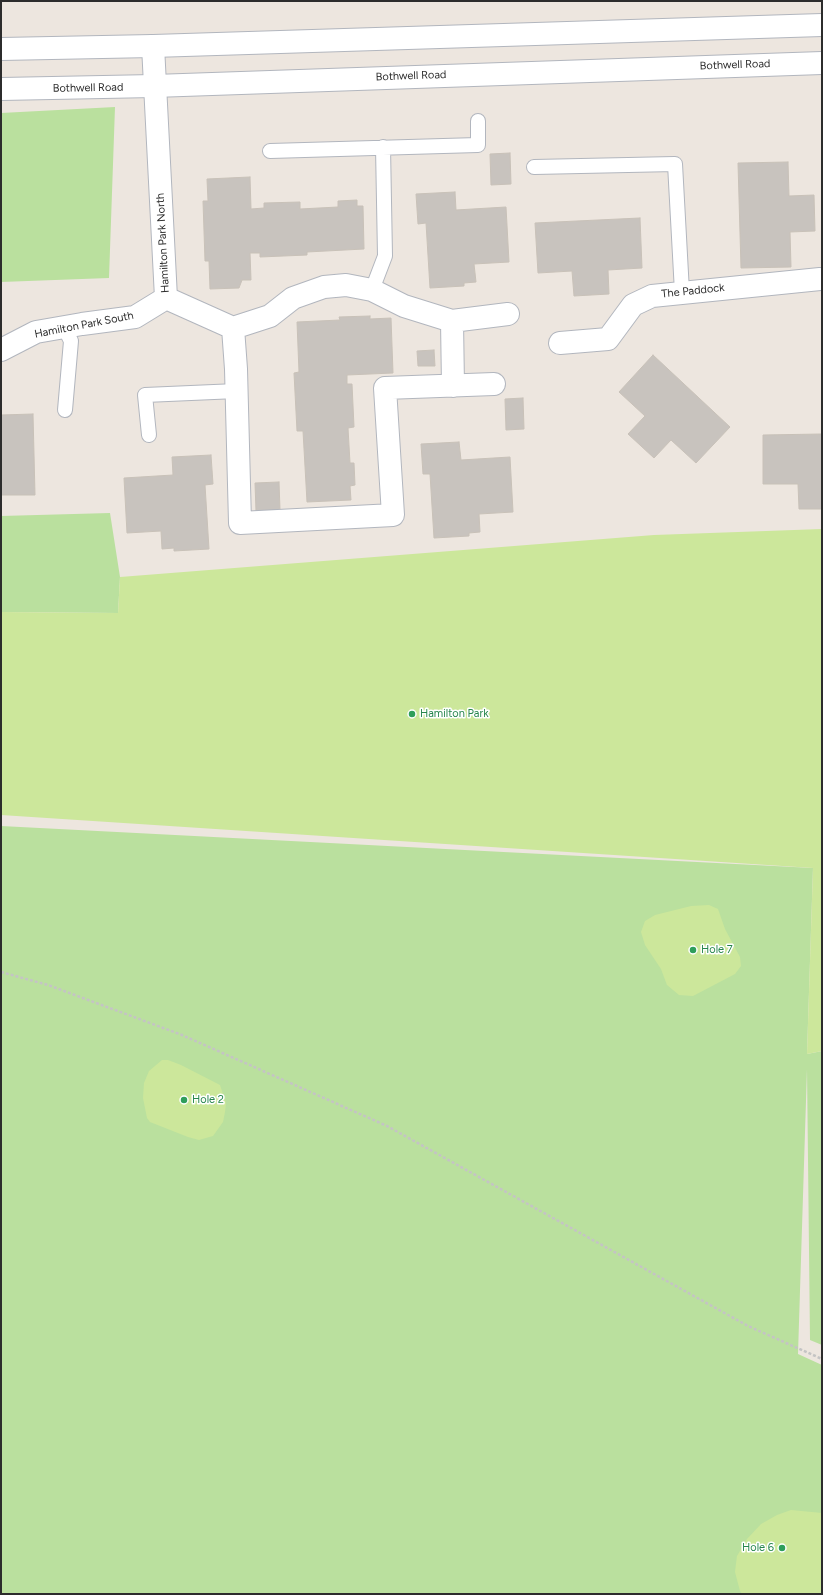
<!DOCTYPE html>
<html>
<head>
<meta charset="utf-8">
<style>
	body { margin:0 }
	#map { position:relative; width:823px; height:1595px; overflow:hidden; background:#ede6df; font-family:Figtree,sans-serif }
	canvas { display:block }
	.frame { position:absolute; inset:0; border:2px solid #2c2c2c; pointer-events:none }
</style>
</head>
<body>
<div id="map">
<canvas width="823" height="1595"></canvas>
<div class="frame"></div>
</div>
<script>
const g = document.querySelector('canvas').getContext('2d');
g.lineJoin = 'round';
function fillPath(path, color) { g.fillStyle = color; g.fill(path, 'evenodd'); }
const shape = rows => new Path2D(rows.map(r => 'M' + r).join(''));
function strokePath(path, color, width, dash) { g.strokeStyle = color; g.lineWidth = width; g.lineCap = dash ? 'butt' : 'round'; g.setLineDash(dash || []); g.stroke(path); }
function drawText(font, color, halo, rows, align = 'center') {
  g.font = font + ' Figtree,sans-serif'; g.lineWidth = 3; g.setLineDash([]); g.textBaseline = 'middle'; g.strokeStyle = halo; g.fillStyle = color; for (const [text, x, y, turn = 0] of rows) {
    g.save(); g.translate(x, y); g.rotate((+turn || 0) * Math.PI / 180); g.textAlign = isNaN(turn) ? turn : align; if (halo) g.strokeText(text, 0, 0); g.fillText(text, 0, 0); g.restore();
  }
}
fillPath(shape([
	[115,107,109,278,1,282,1,113],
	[110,513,120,577,118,613,1,612,1,516],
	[1,826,813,868,807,1054,822,1051,822,1345,810,1340,807,1069,798,1354,822,1365,822,1594,1,1594]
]), '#bae09e');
fillPath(shape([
	[822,529,822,1051,807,1054,813,868,1,815,1,612,118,613,120,577,654,535],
	[709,905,718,909,725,929,740,957,741,966,735,974,693,996,679,995,667,985,661,969,645,945,641,932,645,921,655,915,691,906],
	[162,1060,168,1060,181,1065,220,1085,226,1103,225,1112,223,1122,213,1136,199,1140,188,1137,150,1122,147,1118,143,1098,144,1083,149,1071],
	[791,1510,822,1513,822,1594,742,1594,740,1591,735,1572,737,1556,747,1539,761,1524,777,1515]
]), '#cce79b');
const building = shape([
	[510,153,511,184,491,185,490,154,510,153],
	[788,162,789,196,814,195,815,231,790,232,791,267,741,268,738,163,788,162],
	[250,177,251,209,264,208,264,203,300,202,300,209,338,207,338,201,357,200,357,206,363,206,364,249,307,252,307,255,260,257,260,253,250,253,251,280,242,280,239,288,210,289,209,261,205,261,203,201,208,201,207,179,250,177],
	[455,192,456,210,506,207,509,262,474,264,476,282,464,283,464,286,430,288,426,223,418,224,416,194,455,192],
	[640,218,642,268,608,270,609,294,574,296,572,271,538,273,535,223,640,218],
	[370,316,370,319,391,318,393,373,347,375,347,384,352,384,354,427,348,428,350,463,354,463,355,485,350,486,351,500,307,502,303,431,297,431,294,373,299,372,297,322,340,320,339,317,370,316],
	[434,350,435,366,418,366,417,351,434,350],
	[653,355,730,427,696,463,671,440,654,458,628,434,645,416,619,392,653,355],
	[523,398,524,429,506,430,505,399,523,398],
	[33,414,35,495,1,495,1,415,33,414],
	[822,434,822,509,799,509,798,484,763,484,763,435,822,434],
	[459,442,461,460,510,457,513,512,479,514,480,532,469,533,469,536,434,538,430,474,423,474,421,444,459,442],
	[211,455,213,484,205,485,209,549,174,551,174,548,162,549,161,531,127,533,124,478,173,475,172,457,211,455],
	[279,482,280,510,256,511,255,483,279,482]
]);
fillPath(building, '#c8c3be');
strokePath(building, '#c8c1b8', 1);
const lane = shape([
	[270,151,478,145,478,121],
	[534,167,675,164,682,292],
	[372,290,385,256,383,147],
	[64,327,71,341,65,410],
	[149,435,145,395,237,391]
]);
const street = shape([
	[153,46,166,298,233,328,270,316,293,298,324,287,346,285,372,290,404,306,452,321,508,314],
	[452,321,453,386],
	[233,328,236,369,240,523,393,515,385,388,494,384],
	[560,343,608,339,633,305,652,296,820,279],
	[1,350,36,332,82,324,135,317,166,298]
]);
const secondary = shape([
	[1,49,153,46,822,25],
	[1,89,154,86,822,63]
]);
strokePath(lane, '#b2b6be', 16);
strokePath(street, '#b2b6be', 24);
strokePath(secondary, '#b2b6be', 24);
strokePath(shape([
	[1,972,48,985,182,1035,387,1126,748,1326,822,1359]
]), '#c4c4c4', 2.5, [3, 2]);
strokePath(lane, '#fff', 14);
strokePath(street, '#fff', 22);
strokePath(secondary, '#fff', 22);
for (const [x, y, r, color] of [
	[412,714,4,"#2e9e5b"],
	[693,950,4,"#2e9e5b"],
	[184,1100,4,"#2e9e5b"],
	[782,1548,4,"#2e9e5b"]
]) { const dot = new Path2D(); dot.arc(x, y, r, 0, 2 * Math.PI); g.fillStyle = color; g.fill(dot); strokePath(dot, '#fff', 1.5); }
drawText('11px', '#2c2c2c', '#fff', [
	["Bothwell Road",735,65,-2],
	["Bothwell Road",411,76,-2],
	["Bothwell Road",88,88,-1],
	["Hamilton Park North",163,243,-93],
	["The Paddock",693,291,-6],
	["Hamilton Park South",84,325,-11]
]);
drawText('11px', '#27864d', '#fff', [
	["Hamilton Park",420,714],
	["Hole 7",701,950],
	["Hole 2",192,1100],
	["Hole 6",774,1548,"right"]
], 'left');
</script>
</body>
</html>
